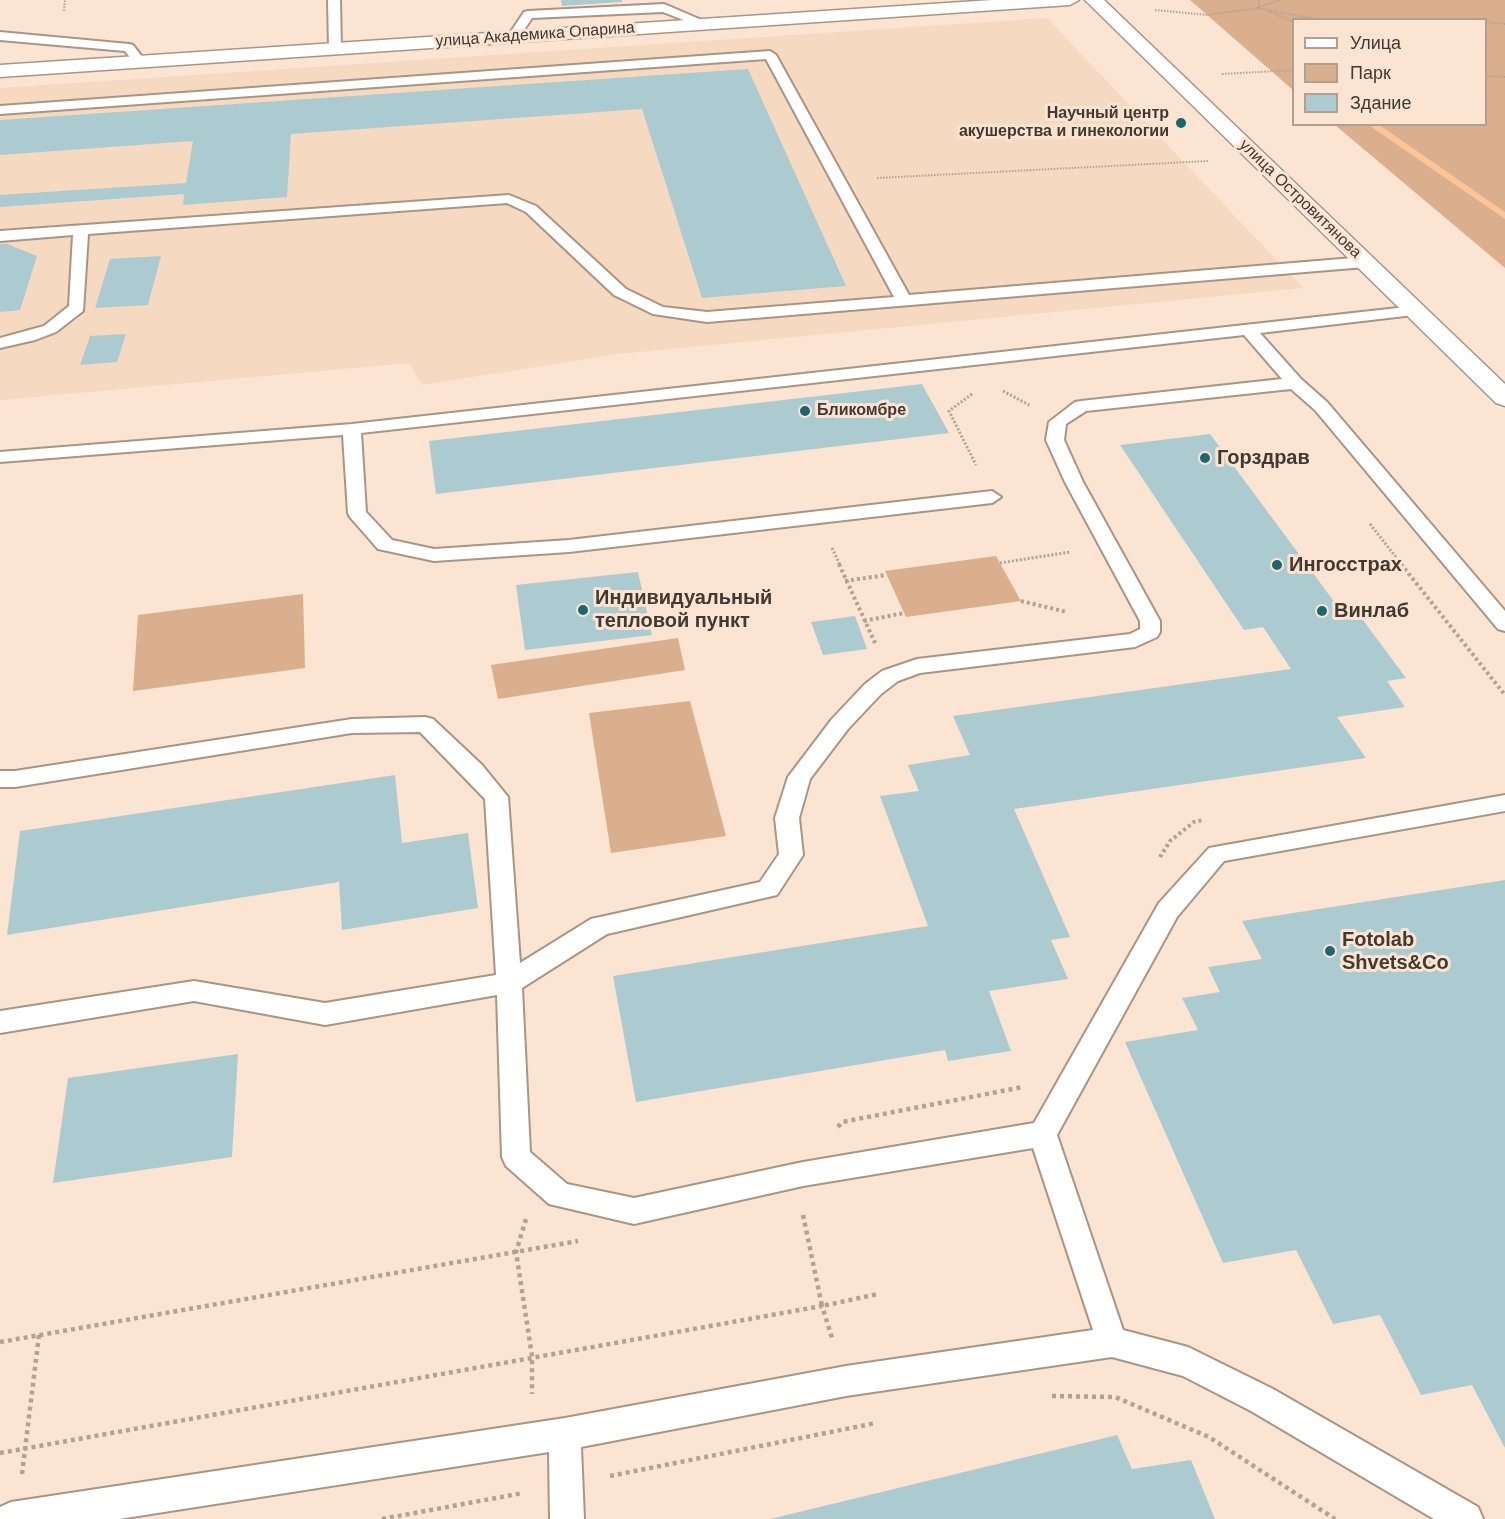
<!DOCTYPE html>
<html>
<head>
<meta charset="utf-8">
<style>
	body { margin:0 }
	#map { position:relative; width:1505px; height:1519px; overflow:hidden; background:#fbe4d2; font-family:Arial,sans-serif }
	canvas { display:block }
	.legend { position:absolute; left:1292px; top:18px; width:195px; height:108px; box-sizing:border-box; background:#fbe4d2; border:2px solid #b1a092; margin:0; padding:8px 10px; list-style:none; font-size:18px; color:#413932 }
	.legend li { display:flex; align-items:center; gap:12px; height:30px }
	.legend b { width:30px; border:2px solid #b1a092 }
</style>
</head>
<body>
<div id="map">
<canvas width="1505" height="1519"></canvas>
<ul class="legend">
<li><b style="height:8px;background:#fff"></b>Улица</li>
<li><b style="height:16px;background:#d9af8d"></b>Парк</li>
<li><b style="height:16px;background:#accbd1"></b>Здание</li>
</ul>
</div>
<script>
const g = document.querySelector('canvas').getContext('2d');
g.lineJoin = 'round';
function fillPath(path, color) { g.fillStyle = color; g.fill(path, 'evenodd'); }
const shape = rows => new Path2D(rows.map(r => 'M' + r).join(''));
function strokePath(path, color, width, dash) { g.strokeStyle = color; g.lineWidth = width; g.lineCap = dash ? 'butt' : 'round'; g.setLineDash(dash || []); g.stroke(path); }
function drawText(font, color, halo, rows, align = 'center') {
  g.font = font + ' Arial,sans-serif'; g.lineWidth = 6; g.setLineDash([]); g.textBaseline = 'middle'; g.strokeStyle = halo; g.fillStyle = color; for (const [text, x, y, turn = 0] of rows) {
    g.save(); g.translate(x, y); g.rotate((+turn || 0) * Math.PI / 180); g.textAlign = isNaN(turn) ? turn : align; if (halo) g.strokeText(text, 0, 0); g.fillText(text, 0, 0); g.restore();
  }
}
fillPath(shape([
	[1047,18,1303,288,618,354,422,385,409,363,0,400,0,88]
]), '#f5d9c1');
fillPath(shape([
	[1190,0,1505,0,1505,268,1335,125,1486,124,1486,20,1294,20,1293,90],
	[996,556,1021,601,906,617,885,571],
	[303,594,305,668,133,691,138,615],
	[678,638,685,670,498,699,491,665],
	[690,701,726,836,611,853,589,713]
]), '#d9af8d');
fillPath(shape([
	[1367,124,1378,124,1505,212,1505,219,1367,124]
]), '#fbc597');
fillPath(shape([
	[561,0,622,0,622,2,562,6],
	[748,69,846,286,702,298,642,109,291,134,287,197,183,205,184,194,0,207,0,195,186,183,193,141,0,155,0,120],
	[0,244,7,244,37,256,20,310,0,312],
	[161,256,148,305,95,308,110,259],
	[126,334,117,362,80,365,90,336],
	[922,384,949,433,436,494,429,441],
	[1210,434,1344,615,1360,616,1406,678,1387,681,1405,707,1337,717,1366,758,1014,809,1070,937,1051,940,1068,979,989,991,1011,1051,948,1061,945,1050,636,1102,613,976,928,926,880,796,919,791,908,765,970,755,953,716,1291,669,1263,627,1244,630,1120,445],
	[638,572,652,635,525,650,516,585],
	[855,616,867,649,823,655,811,622],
	[395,775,402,843,468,833,478,908,342,930,339,882,7,935,20,831],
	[1505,880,1505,1448,1472,1385,1421,1395,1380,1315,1333,1324,1296,1250,1223,1263,1125,1042,1198,1030,1182,998,1220,992,1208,967,1262,959,1242,921],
	[238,1054,232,1157,53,1183,68,1078],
	[1117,1435,1132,1469,1191,1460,1215,1519,770,1519]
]), '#accbd1');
const service = shape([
	[328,0,340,0,341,48,335,52,329,48,328,0],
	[664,4,711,24,701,27,663,12,532,18,518,39,508,36,524,12,528,11,664,4],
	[0,32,129,44,133,45,146,62,144,65,136,65,125,51,0,40,0,32],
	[770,51,776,55,909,295,1365,257,1373,262,1365,267,707,322,653,314,614,295,526,212,507,203,88,234,83,311,56,332,35,340,0,348,0,338,44,326,69,306,73,235,0,241,0,231,509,195,536,206,626,289,663,307,707,312,894,297,766,59,0,114,0,106,770,51],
	[1416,306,1424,311,1422,314,1260,333,1301,379,1327,402,1505,611,1505,631,1498,629,1315,410,1291,389,1086,411,1066,424,1064,440,1083,482,1160,621,1160,632,1157,637,1135,647,920,673,898,681,881,694,848,729,810,779,799,818,803,855,777,895,607,934,522,988,530,1152,567,1184,634,1198,803,1162,1034,1123,1159,903,1209,848,1505,795,1505,811,1224,861,1177,917,1057,1135,1123,1330,1188,1347,1273,1389,1478,1507,1483,1519,1434,1519,1251,1411,1183,1376,1112,1357,846,1396,581,1447,584,1519,550,1519,549,1452,119,1519,0,1519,0,1507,11,1502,565,1418,846,1366,1093,1330,1033,1148,803,1186,634,1224,549,1204,506,1166,502,1157,497,995,325,1025,194,1001,0,1033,0,1011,194,981,325,1003,496,975,485,799,420,732,352,733,15,787,0,787,0,771,15,771,352,719,425,717,433,719,482,765,508,797,520,963,591,919,760,882,779,854,775,818,788,777,832,719,865,684,882,671,917,659,1130,634,1140,629,1140,621,1065,482,1046,440,1049,422,1075,402,1081,401,1282,379,1244,335,361,433,366,512,392,540,434,549,569,540,992,491,1001,497,992,503,569,552,434,561,378,549,350,517,348,513,343,435,0,462,0,452,352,424,1416,306]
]);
const minor = shape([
	[992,0,1079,0,1070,5,0,77,0,65,992,0]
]);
const secondary = shape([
	[1085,0,1104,0,1505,384,1505,406,1496,403,1085,0]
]);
strokePath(service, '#aa9584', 4);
strokePath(minor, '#aa9584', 3);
strokePath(secondary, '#aa9584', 3);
strokePath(shape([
	[1259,0,1258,8,1315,19,1423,20],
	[1259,7,1280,0],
	[1155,10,1208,15,1258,8],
	[64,11,65,0],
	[1268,11,1294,22],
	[1486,22,1505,24],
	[1222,74,1294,70],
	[1486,76,1505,77],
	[877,178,1208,161]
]), '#b3a294', 2, [1.5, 1.5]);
strokePath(shape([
	[1003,391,1031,406],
	[972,394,949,411,976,465],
	[1370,524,1402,565],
	[832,548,840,565],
	[1000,563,1070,552]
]), '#b3a294', 3, [2, 2]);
strokePath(shape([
	[839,564,876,645],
	[1401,564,1505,695],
	[845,581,886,575],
	[1021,601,1067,612],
	[864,621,904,613],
	[1160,857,1170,841,1194,822,1203,820]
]), '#b3a294', 4, [3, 3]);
strokePath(shape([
	[838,1127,842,1122,1023,1087],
	[803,1215,822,1306,878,1294],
	[526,1219,516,1252,532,1356,532,1394],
	[0,1342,578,1241],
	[1052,1396,1115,1397,1209,1437,1335,1519],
	[0,1453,822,1306,833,1341],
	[22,1474,39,1335],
	[610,1476,876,1423],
	[382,1519,523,1493]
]), '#b3a294', 4.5, [4, 4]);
fillPath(service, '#fff');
fillPath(minor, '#fff');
fillPath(secondary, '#fff');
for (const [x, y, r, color] of [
	[1181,123,6,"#1c6672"],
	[805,411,6,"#1c6672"],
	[1205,458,6,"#1c6672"],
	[1277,565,6,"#1c6672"],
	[583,610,6,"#1c6672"],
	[1322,611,6,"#1c6672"],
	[1330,951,6,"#1c6672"]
]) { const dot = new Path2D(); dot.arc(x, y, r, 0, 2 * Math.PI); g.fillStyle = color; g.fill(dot); strokePath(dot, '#fbe4d2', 2); }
drawText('16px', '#413932', '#fbe4d2', [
	["улица Академика Опарина",535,35,-4],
	["улица Островитянова",1300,199,44]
]);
drawText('bold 16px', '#413932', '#fbe4d2', [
	["Научный центр",1169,114],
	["акушерства и гинекологии",1169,132],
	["Бликомбре",817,411,"left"]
], 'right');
drawText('bold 20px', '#413932', '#fbe4d2', [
	["Горздрав",1217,458],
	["Ингосстрах",1289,565],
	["Индивидуальный",595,598],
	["тепловой пункт",595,621],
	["Винлаб",1334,611],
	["Fotolab",1342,940],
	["Shvets&Co",1342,963]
], 'left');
</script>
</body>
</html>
